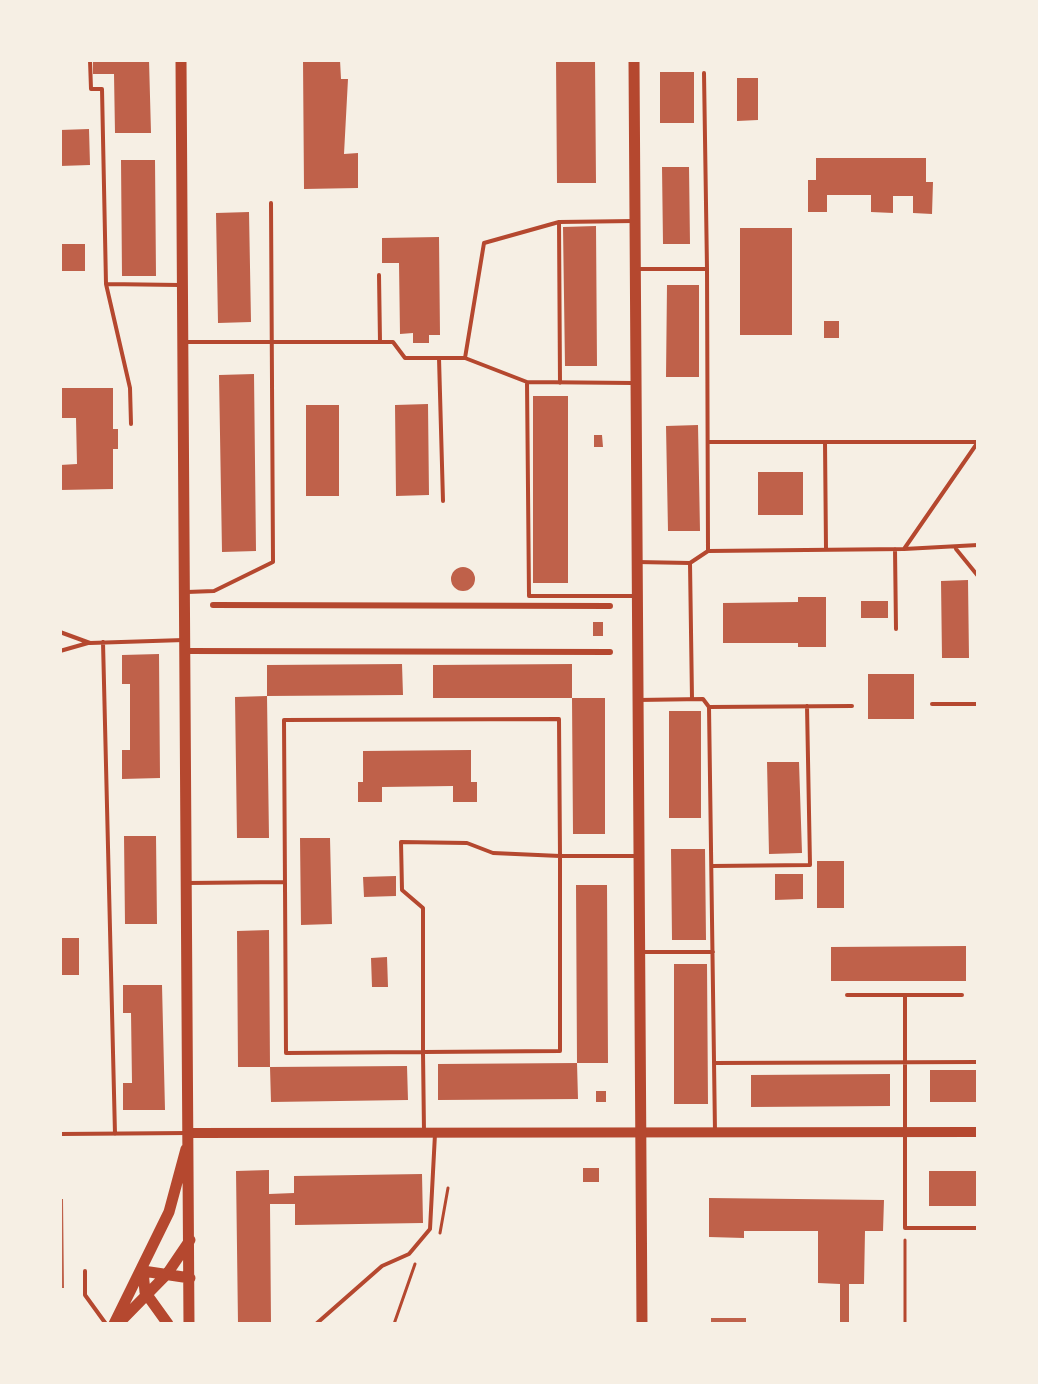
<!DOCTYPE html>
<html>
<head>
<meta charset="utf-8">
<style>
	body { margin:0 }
	#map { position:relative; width:1038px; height:1384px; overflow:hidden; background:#f6efe4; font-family:"Alegreya Sans",sans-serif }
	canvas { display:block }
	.frame { position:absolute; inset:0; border:62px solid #f6efe4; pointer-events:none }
</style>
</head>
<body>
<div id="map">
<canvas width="1038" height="1384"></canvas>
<div class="frame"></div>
</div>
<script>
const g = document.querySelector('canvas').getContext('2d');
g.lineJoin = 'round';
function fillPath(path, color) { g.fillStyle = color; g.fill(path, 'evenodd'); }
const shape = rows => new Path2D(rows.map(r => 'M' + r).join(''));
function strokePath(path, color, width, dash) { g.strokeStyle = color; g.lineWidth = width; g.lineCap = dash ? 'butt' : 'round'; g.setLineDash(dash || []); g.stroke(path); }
fillPath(shape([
	[93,60,149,60,151,133,115,133,114,74,93,74],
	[303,60,340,60,341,79,348,79,344,154,358,153,358,188,304,189],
	[556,60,595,60,596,183,557,183],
	[660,72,694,72,694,123,660,123],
	[737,78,758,78,758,120,737,121],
	[89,129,90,165,60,166,60,130],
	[816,158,926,158,926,182,933,182,932,214,913,213,913,196,893,196,893,213,871,212,871,195,827,195,827,212,808,212,808,180,816,180],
	[121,160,155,160,156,276,122,276],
	[662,167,689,167,690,244,663,244],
	[249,212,251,322,218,323,216,213],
	[596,226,597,366,565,366,563,227],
	[740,228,792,228,792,335,740,335],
	[439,237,440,335,429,335,429,343,413,343,413,333,400,334,399,263,382,263,382,238],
	[60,244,85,244,85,271,60,271],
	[667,285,699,285,699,377,666,377],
	[824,321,839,321,839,338,824,338],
	[254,374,256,551,222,552,219,375],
	[60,388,113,388,113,429,118,429,118,449,113,449,113,489,60,490,60,465,77,464,76,418,60,418],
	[533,396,568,396,568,583,533,583],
	[428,404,429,495,396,496,395,405],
	[306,405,339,405,339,496,306,496],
	[698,425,700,531,668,531,666,426],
	[594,435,602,435,603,447,594,447],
	[758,472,803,472,803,515,758,515],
	'451 579a12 12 0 1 1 24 0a12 12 0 1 1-24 0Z',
	[968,580,969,658,942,658,941,581],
	[798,597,826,597,826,647,798,647,798,643,723,643,723,603,798,602],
	[861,601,888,601,888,618,861,618],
	[593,622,603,622,603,636,593,636],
	[159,654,160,778,122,779,122,750,130,750,130,684,122,684,122,655],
	[402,664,403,695,267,696,267,665],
	[572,664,572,698,605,698,605,834,573,834,572,698,433,698,433,665],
	[868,674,914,674,914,719,868,719],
	[267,696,269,838,237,838,235,697],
	[669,711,701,711,701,818,669,818],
	[471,750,471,782,477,782,477,802,453,802,453,786,382,787,382,802,358,802,358,782,363,782,363,751],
	[767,762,799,762,802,853,769,854],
	[124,836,156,836,157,924,125,924],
	[300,838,330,838,332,924,301,925],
	[671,849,705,849,706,940,672,940],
	[817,861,844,861,844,908,817,908],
	[775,874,803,874,803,899,775,900],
	[396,876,396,896,364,897,363,877],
	[576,885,607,885,608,1063,577,1063],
	[269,930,270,1067,238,1067,237,931],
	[60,938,79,938,79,975,60,975],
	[966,946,966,981,831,981,831,947],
	[387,957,388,987,372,987,371,958],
	[674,964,707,964,708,1104,674,1104],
	[123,985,162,985,165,1110,123,1110,123,1083,132,1083,131,1013,123,1013],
	[577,1063,578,1099,438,1100,438,1064],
	[407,1066,408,1100,271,1102,270,1067],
	[930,1070,978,1070,978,1102,930,1102],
	[890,1074,890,1106,751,1107,751,1075],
	[596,1091,606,1091,606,1102,596,1102],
	[583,1168,599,1168,599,1182,583,1182],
	[269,1170,269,1194,294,1193,294,1176,422,1174,423,1223,295,1225,295,1204,270,1204,271,1324,238,1324,236,1171],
	[929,1171,978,1171,978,1206,929,1206],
	[709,1198,884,1200,883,1231,865,1231,864,1284,849,1284,849,1324,840,1324,840,1284,818,1283,818,1231,744,1231,744,1238,709,1237],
	[60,1199,63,1199,64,1288,60,1288],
	[711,1318,746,1318,746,1324,711,1324]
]), '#bf614a');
strokePath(shape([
	[440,1233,448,1188],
	[394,1324,415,1264],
	[905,1324,905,1240]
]), '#b5482f', 3);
strokePath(shape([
	[90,60,91,89,102,89,106,284,179,285],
	[559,222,560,383],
	[637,269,707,269,704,73],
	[707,269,708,551],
	[379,275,380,342],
	[106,284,130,388,131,424],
	[186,342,393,342,405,358,465,358,527,382,633,383],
	[439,358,443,501],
	[465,358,484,243,559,222,634,221],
	[527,382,529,596,635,596],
	[708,442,977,442],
	[825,442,826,549],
	[895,549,896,629],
	[904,549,978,545],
	[956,549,978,576],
	[637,562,690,563,708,551,904,549,978,442],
	[690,563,692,699],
	[187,592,214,591,273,562,271,203],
	[60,632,90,643,184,640],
	[103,642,115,1134],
	[60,651,88,643],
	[638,700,703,699,709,707,852,706],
	[932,704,978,704],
	[709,707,715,1132],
	[712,866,810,865,807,706],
	[188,883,285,882],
	[643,952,713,952],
	[847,995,905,995],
	[962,995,905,995,905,1228,978,1228],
	[714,1063,978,1062],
	[424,1132,423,1052,423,908,402,890,401,842,467,843,493,853,560,856,559,719,284,720,286,1053,560,1051,560,856,636,856],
	[60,1134,188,1133],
	[85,1271,85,1295,106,1324],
	[316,1324,382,1266,409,1254,430,1229,435,1134]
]), '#b5482f', 4);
strokePath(shape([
	[213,605,610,606],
	[188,651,610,652]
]), '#b5482f', 6);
strokePath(shape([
	[190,1133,978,1132]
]), '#b5482f', 10);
strokePath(shape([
	[181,60,189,1324],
	[634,60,642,1324],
	[114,1324,169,1212,186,1149],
	[118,1324,167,1274,190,1240],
	[168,1324,145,1292,143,1271,190,1278]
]), '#b5482f', 11);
</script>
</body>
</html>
